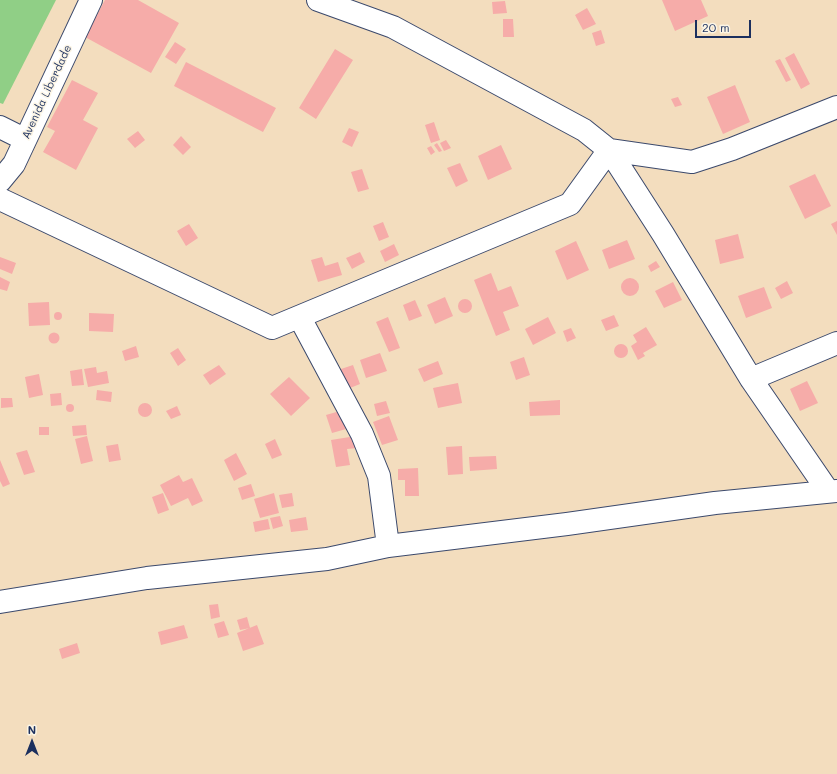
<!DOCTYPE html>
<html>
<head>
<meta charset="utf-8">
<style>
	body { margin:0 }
	#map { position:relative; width:837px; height:774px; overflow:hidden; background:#f3ddbe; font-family:Mali,sans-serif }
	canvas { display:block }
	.north { position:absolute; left:12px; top:722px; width:40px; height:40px; -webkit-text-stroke:3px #fcf5e5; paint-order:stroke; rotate:0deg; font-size:11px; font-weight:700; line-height:16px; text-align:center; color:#1b2f5e }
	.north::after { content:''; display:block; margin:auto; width:14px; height:18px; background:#1b2f5e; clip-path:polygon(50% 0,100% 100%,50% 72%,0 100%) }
	.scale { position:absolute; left:695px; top:20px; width:56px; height:18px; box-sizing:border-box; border:2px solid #1b2f5e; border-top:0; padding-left:5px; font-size:12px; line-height:14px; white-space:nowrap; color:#1b2f5e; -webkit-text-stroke:3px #fcf5e5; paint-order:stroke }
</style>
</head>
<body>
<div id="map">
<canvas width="837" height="774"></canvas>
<div class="north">N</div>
<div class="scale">20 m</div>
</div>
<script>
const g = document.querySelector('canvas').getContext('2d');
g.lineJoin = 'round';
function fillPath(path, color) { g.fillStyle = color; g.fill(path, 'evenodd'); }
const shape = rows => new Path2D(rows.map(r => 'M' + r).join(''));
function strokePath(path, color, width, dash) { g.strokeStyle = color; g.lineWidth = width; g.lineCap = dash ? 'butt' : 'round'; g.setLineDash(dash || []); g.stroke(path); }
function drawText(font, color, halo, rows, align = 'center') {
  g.font = font + ' Mali,sans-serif'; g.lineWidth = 3; g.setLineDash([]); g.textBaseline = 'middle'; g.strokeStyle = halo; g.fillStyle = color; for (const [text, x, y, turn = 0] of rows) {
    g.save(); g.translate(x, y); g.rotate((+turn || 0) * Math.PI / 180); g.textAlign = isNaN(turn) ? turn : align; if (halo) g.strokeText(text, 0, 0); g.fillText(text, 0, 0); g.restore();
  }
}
fillPath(shape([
	[0,0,56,0,3,104,0,103]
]), '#90cf86');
fillPath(shape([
	[105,0,138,0,179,23,151,73,85,37],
	[662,0,701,0,708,16,675,31],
	[505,1,507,13,493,14,492,2],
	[587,8,596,24,583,30,575,15],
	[503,19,513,19,514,37,503,37],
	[601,30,605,43,596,46,592,33],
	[175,42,186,49,176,64,165,57],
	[335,49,353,60,316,119,299,108],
	[794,53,810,84,801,89,785,58],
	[780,59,791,80,786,82,775,61],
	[186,62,276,108,263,132,174,86],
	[72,80,98,93,83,120,98,128,76,170,43,152,55,131,47,127],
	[735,85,750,122,723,134,707,97],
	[678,97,682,105,675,107,671,99],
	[434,122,440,140,431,143,425,125],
	[349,128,359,132,352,147,342,142],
	[138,131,145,140,135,148,127,139],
	[181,136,191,147,183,155,173,145],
	[446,140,451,148,444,151,440,143],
	[437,143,442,151,439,152,434,145],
	[501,145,512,169,488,180,478,156],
	[431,146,435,152,431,155,427,148],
	[460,163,468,181,456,187,447,168],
	[362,169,369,189,358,192,351,172],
	[815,174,831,206,805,219,789,186],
	[837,221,837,235,831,224],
	[383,222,389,237,379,241,373,226],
	[189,224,198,238,186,246,177,231],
	[738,234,744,258,720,264,715,240],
	[627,240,635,259,609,269,602,250],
	[576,241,589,270,567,280,555,251],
	[394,244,399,255,385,262,380,251],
	[360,252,365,262,352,269,346,258],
	[0,257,16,263,12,274,0,269],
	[322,257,325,266,338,262,342,275,318,282,311,260],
	[656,261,660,267,651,272,648,266],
	[491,273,498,291,511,286,519,306,503,312,510,330,496,336,474,280],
	[0,277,10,282,7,291,0,289],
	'621 287a9 9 0 1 1 18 0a9 9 0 1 1-18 0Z',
	[787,281,793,293,781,299,775,288],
	[673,282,682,300,664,308,655,291],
	[764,287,772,308,746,318,738,296],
	[445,297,453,316,435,324,427,305],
	'458 306a7 7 0 1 1 14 0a7 7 0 1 1-14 0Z',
	[415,300,422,316,409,321,403,305],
	[49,302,50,325,29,326,28,303],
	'54 316a4 4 0 1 1 8 0a4 4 0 1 1-8 0Z',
	[89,313,114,314,113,332,89,331],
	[614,315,619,326,606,331,601,320],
	[388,317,400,348,389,352,376,322],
	[548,317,556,333,533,345,525,329],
	[646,327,657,345,643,353,645,356,638,360,631,346,637,342,633,335],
	[571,328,576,338,567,342,563,331],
	'48.5 338a5.5 5.5 0 1 1 11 0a5.5 5.5 0 1 1-11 0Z',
	'614 351a7 7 0 1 1 14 0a7 7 0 1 1-14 0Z',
	[136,346,139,357,125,361,122,351],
	[178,348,186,360,178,366,170,353],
	[380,353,387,371,366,378,360,360],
	[524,357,530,375,516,380,510,362],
	[438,361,443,374,424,382,418,369],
	[219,365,226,374,210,385,203,375],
	[353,365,360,384,345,390,338,370],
	[96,367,97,373,107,371,109,383,88,387,84,369],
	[82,369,84,385,72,386,70,371],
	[39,374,43,395,29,398,25,377],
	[289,377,310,398,291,416,270,394],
	[807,381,818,403,800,411,790,389],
	[458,383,462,403,438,408,433,388],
	[97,390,112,392,111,402,96,400],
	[61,393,62,405,51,406,50,394],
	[1,398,12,398,13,407,1,408],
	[560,400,560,415,530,416,529,402],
	[386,401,390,413,377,416,374,404],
	'138 410a7 7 0 1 1 14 0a7 7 0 1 1-14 0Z',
	'66 408a4 4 0 1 1 8 0a4 4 0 1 1-8 0Z',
	[177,406,181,415,171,419,166,411],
	[340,411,346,429,332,433,326,415],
	[389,416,398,440,382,445,373,422],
	[86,425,87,435,73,436,72,426],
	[39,427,49,427,49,435,39,435],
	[87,436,93,461,81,464,75,439],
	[356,436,358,448,347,449,350,465,336,467,331,440],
	[275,439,282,455,272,459,265,444],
	[118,444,121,460,109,462,106,446],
	[462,446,463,474,448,475,446,447],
	[27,450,35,472,24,475,16,453],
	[236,453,247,474,234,481,224,460],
	[496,456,497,469,470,471,469,457],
	[0,460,10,484,3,487,0,481],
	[418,468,419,496,405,496,405,480,398,480,398,469],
	[179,475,183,482,192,478,203,501,192,506,188,498,171,506,160,485],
	[251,484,255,496,242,500,238,488],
	[163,493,169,510,158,514,152,497],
	[274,493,279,513,260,518,254,499],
	[292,493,294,506,282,508,279,495],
	[280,516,283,526,273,529,270,518],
	[306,517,308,530,291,532,289,520],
	[268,519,270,529,255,532,253,522],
	[218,604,220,617,211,619,209,605],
	[247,617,250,628,240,630,237,620],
	[224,621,229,635,218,638,214,624],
	[184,625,188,638,161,645,158,632],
	[257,625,264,644,243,651,237,633],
	[77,643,80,653,62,659,59,649]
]), '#f6aca9');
const minor = shape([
	[318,0,393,27,584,130,609,150,663,234,751,379,828,491],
	[0,127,24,139],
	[0,181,14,164,91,0],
	[0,199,272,328,570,204,609,150,692,162,732,149,837,107],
	[300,318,362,434,379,476,388,546],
	[751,379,837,343],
	[0,602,147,578,327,559,388,546,567,524,715,503,837,491]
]);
strokePath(minor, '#3b496c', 24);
strokePath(minor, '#fff', 22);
drawText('11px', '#1b2f5e', '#fcf5e5', [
	["Avenida Liberdade",47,92,-65]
]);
</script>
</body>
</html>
